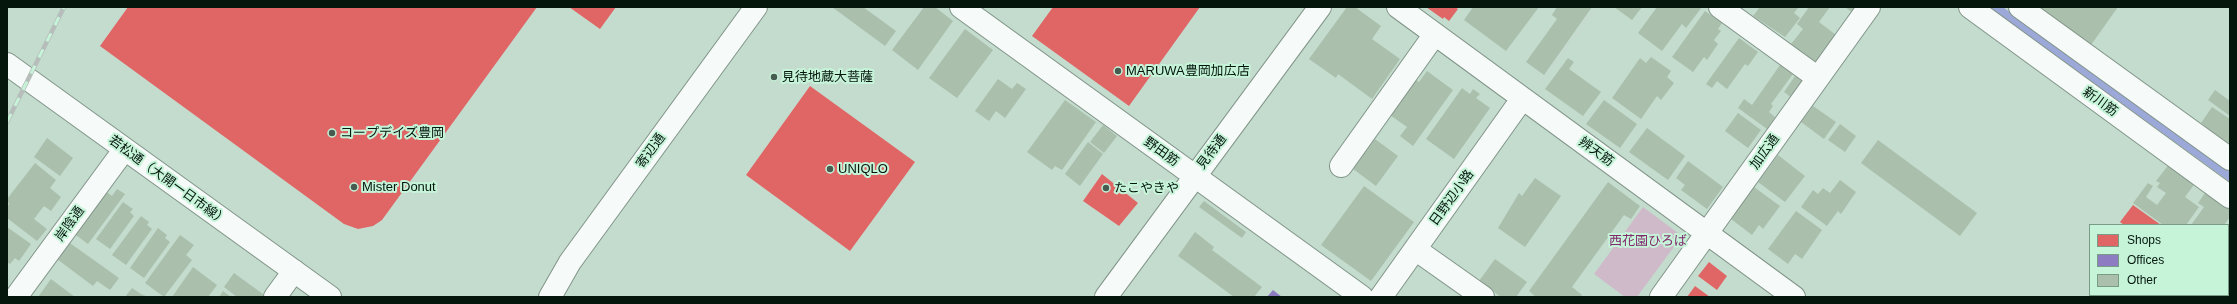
<!DOCTYPE html>
<html>
<head>
<meta charset="utf-8">
<style>
	body { margin:0 }
	#map { position:relative; width:2237px; height:304px; overflow:hidden; background:#c4dcce; font-family:Helvetica,sans-serif }
	canvas { display:block }
	.frame { position:absolute; inset:0; border:8px solid #05160d; pointer-events:none }
	.legend { position:absolute; left:2089px; top:224px; width:140px; height:72px; box-sizing:border-box; background:#c6f4d9; border:1px solid #799b87; margin:0; padding:5px 7px; list-style:none; font-size:12px; color:#05160d }
	.legend li { display:flex; align-items:center; gap:8px; height:20px }
	.legend b { width:20px; border:1px solid #799b87 }
</style>
</head>
<body>
<div id="map">
<canvas width="2237" height="304"></canvas>
<div class="frame"></div>
<ul class="legend">
<li><b style="height:11px;background:#e06666"></b>Shops</li>
<li><b style="height:11px;background:#8e7cc3"></b>Offices</li>
<li><b style="height:11px;background:#aabfac"></b>Other</li>
</ul>
</div>
<script>
const g = document.querySelector('canvas').getContext('2d');
g.lineJoin = 'round';
function fillPath(path, color) { g.fillStyle = color; g.fill(path, 'evenodd'); }
const shape = rows => new Path2D(rows.map(r => 'M' + r).join(''));
function strokePath(path, color, width, dash) { g.strokeStyle = color; g.lineWidth = width; g.lineCap = dash ? 'butt' : 'round'; g.setLineDash(dash || []); g.stroke(path); }
function drawText(font, color, halo, rows, align = 'center') {
  g.font = font + ' Helvetica,"Noto Sans JP",sans-serif'; g.lineWidth = 4; g.setLineDash([]); g.textBaseline = 'middle'; g.strokeStyle = halo; g.fillStyle = color; for (const [text, x, y, turn = 0] of rows) {
    g.save(); g.translate(x, y); g.rotate((+turn || 0) * Math.PI / 180); g.textAlign = isNaN(turn) ? turn : align; if (halo) g.strokeText(text, 0, 0); g.fillText(text, 0, 0); g.restore();
  }
}
fillPath(shape([
	[1643,207,1678,233,1681,247,1676,244,1637,297,1625,297,1594,274]
]), '#cfbaca');
fillPath(shape([
	[128,7,537,7,382,220,373,226,358,229,344,224,100,46],
	[569,7,616,7,600,29],
	[1053,7,1200,7,1129,106,1032,36],
	[1426,7,1455,7,1458,9,1449,21,1444,17,1443,19],
	[810,86,915,162,850,251,746,175],
	[1102,174,1138,203,1119,226,1083,201],
	[2133,205,2161,225,2124,225,2120,222],
	[1709,262,1727,276,1717,290,1698,276],
	[1695,286,1710,297,1687,297]
]), '#e06666');
fillPath(shape([
	[1273,290,1282,297,1267,297]
]), '#8e7cc3');
strokePath(shape([
	[1996,7,2230,177]
]), '#9ba8d8', 8);
fillPath(shape([
	[832,7,863,7,896,31,885,46],
	[924,7,935,7,953,21,918,70,892,50],
	[1347,7,1355,7,1381,26,1372,39,1400,59,1372,99,1338,74,1336,78,1309,59],
	[1473,7,1539,7,1506,51,1464,20],
	[1557,7,1592,7,1544,75,1526,62,1557,19,1552,15],
	[1614,7,1642,7,1632,20],
	[1657,7,1702,7,1686,28,1682,24,1662,51,1638,33],
	[1760,7,1799,7,1794,13,1800,18,1785,37,1753,16],
	[1809,7,1830,7,1819,22,1836,35,1816,62,1791,44,1803,29,1797,24],
	[1845,7,1857,7,1853,13],
	[2038,7,2118,7,2091,45],
	[1705,11,1722,23,1718,29,1721,31,1714,40,1718,44,1707,60,1704,57,1693,72,1672,57],
	[965,29,993,50,957,98,929,78],
	[1739,38,1758,52,1748,66,1745,64,1727,89,1717,81,1712,88,1706,84],
	[1651,57,1671,71,1667,77,1674,83,1661,100,1657,96,1641,119,1612,98,1640,58,1646,63],
	[1568,58,1574,62,1569,69,1601,92,1583,116,1545,89],
	[1780,65,1793,74,1771,104,1773,106,1769,112,1775,117,1767,129,1738,108,1744,99,1752,105],
	[1427,71,1453,90,1413,146,1400,136,1407,127,1390,115,1416,80,1419,82],
	[1795,76,1804,82,1792,98,1784,92],
	[998,79,1012,89,1017,83,1026,89,1005,118,996,111,989,121,975,111],
	[1462,88,1470,94,1473,89,1480,94,1476,98,1490,108,1454,159,1426,139],
	[2215,90,2230,101,2230,116,2208,100],
	[1065,100,1096,122,1062,170,1055,166,1052,170,1027,152],
	[1604,100,1637,124,1620,148,1586,124],
	[1813,106,1836,122,1824,139,1801,122],
	[2212,107,2230,119,2230,146,2203,129,2205,126,2201,123],
	[1738,113,1761,130,1748,148,1725,131],
	[1840,124,1856,136,1845,152,1828,140],
	[1103,125,1117,136,1104,153,1090,142],
	[1647,128,1685,156,1668,180,1629,152],
	[47,138,73,158,60,176,34,157],
	[1375,139,1398,156,1376,186,1353,169],
	[1878,140,1977,213,1960,236,1861,163],
	[1088,142,1103,154,1080,186,1065,174],
	[1778,155,1805,176,1785,202,1758,182],
	[1688,161,1723,187,1707,209,1681,190,1685,185,1676,178],
	[35,163,56,180,50,188,61,197,51,211,44,206,34,219,47,229,37,241,7,218,7,207,9,204,7,199],
	[2170,163,2196,182,2185,197,2199,207,2186,225,2163,225,2133,203,2148,183,2153,186,2146,197,2157,205,2166,193,2157,187,2160,183,2156,181],
	[1535,178,1561,196,1525,247,1498,228,1519,193,1522,196],
	[1840,180,1856,192,1841,214,1838,211,1827,226,1801,207,1813,190,1818,194,1823,188,1830,193],
	[1608,182,1640,206,1631,219,1624,215,1572,287,1582,295,1581,297,1536,297,1529,291],
	[1364,186,1414,222,1371,281,1321,245],
	[1754,187,1780,206,1763,229,1759,225,1752,235,1731,219],
	[117,189,125,194,88,244,73,233,104,190,112,196],
	[2207,190,2230,206,2230,217,2224,225,2191,225,2204,207,2198,203],
	[1204,201,1246,232,1242,238,1199,207],
	[123,202,133,209,130,212,134,216,110,249,96,239],
	[1796,211,1822,230,1802,259,1795,254,1788,264,1768,249],
	[141,216,149,222,147,225,152,229,126,265,112,255],
	[7,227,31,244,19,261,15,258,10,264,7,262],
	[158,228,167,235,165,238,170,242,144,278,130,268],
	[1195,232,1214,247,1212,250,1262,287,1254,297,1234,297,1178,256],
	[180,235,194,245,186,255,192,260,164,297,145,283],
	[67,241,119,278,110,290,97,281,93,286,57,259],
	[1495,259,1527,282,1516,297,1501,297,1479,281],
	[193,267,217,285,208,297,172,297],
	[234,273,267,297,237,297,224,287],
	[51,279,75,297,38,297],
	[132,288,141,294,148,297,125,297],
	[223,291,231,297,219,297]
]), '#aabfac');
const street = shape([
	[961,7,1362,297],
	[1398,7,1794,297],
	[1720,7,1818,78],
	[1970,7,2230,197],
	[2020,7,2230,159],
	[1341,166,1435,34],
	[1415,249,1483,297],
	[16,297,124,150],
	[275,297,294,271],
	[550,297,570,262,756,7],
	[1106,297,1320,7],
	[1381,297,1522,99],
	[1661,297,1869,7]
]);
const secondary = shape([
	[7,64,330,297],
	[2228,264,2230,261],
	[2204,297,2206,295]
]);
strokePath(street, '#819489', 24);
strokePath(secondary, '#819489', 24);
strokePath(shape([
	[1541,82,1596,7]
]), '#ccd4d0', 2.5, [1, 3]);
strokePath(street, '#f6faf8', 22);
strokePath(secondary, '#f6faf8', 22);
const rail = shape([
	[7,122,64,7]
]);
strokePath(rail, '#b6bdba', 4.5);
strokePath(rail, '#c6f4d9', 3, [9]);
for (const [x, y, r, color] of [
	[1118,71,4,"#485b51"],
	[774,77,4,"#485b51"],
	[332,133,4,"#485b51"],
	[830,169,4,"#485b51"],
	[354,187,4,"#485b51"],
	[1106,188,4,"#485b51"]
]) { const dot = new Path2D(); dot.arc(x, y, r, 0, 2 * Math.PI); g.fillStyle = color; g.fill(dot); strokePath(dot, '#c6f4d9', 1.5); }
drawText('13px', '#05160d', '#c6f4d9', [
	["MARUWA豊岡加広店",1126,71],
	["見待地蔵大菩薩",782,77],
	["コープデイズ豊岡",340,133],
	["UNIQLO",838,169],
	["Mister Donut",362,187],
	["たこやきや",1114,188]
], 'left');
drawText('13px', '#05160d', '#c6f4d9', [
	["新川筋",2100,102,36],
	["寄辺通",651,151,-54],
	["野田筋",1161,152,36],
	["見待通",1212,152,-53],
	["辨天筋",1596,152,36],
	["加広通",1765,152,-54],
	["若松通（大開一日市線）",168,181,36],
	["日野辺小路",1452,198,-54],
	["岸陰通",70,224,-54]
]);
drawText('13px', '#822a6c', '#c6f4d9', [
	["西花園ひろば",1648,241]
]);
</script>
</body>
</html>
